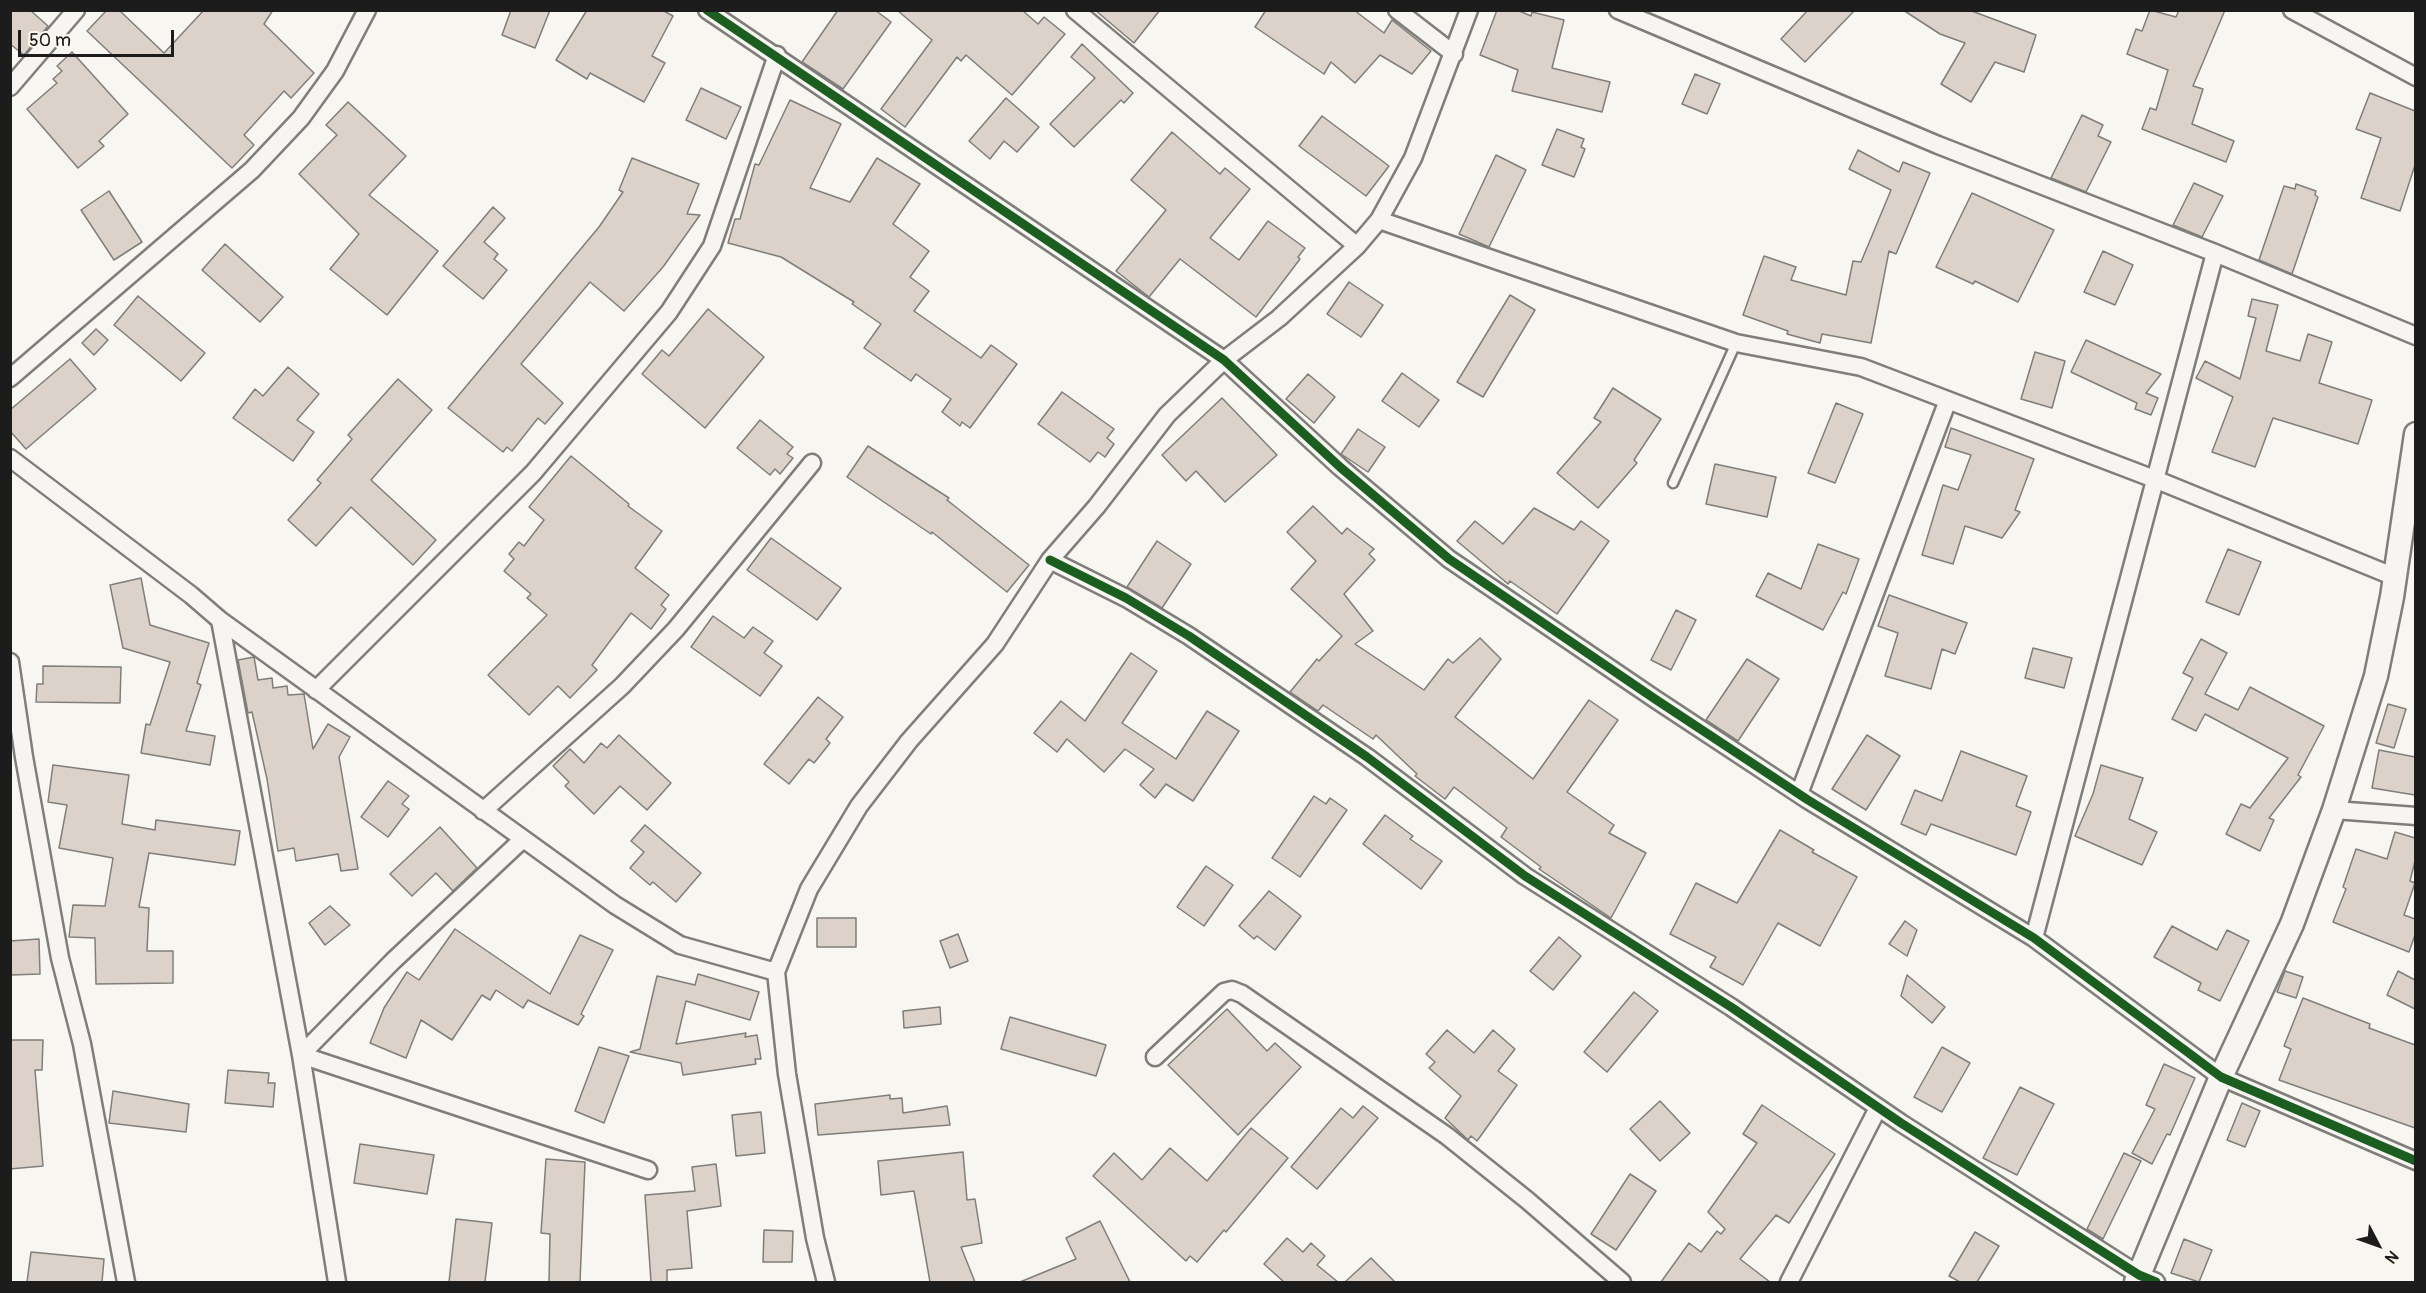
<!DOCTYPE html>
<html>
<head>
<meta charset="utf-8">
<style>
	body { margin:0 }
	#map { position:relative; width:2426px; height:1293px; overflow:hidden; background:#f8f6f0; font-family:Pangolin,sans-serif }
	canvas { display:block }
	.frame { position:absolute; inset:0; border:12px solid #1c1c1c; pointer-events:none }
	.north { position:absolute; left:2348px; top:1215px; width:60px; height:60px; -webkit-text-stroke:4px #fbf7ec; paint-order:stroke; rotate:131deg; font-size:16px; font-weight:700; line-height:24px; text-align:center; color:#1c1c1c }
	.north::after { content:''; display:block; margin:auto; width:21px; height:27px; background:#1c1c1c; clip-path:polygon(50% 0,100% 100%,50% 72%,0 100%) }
	.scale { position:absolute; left:18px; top:30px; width:156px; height:27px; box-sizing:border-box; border:3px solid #1c1c1c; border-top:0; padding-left:8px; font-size:18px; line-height:21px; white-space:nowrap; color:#1c1c1c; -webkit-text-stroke:4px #fbf7ec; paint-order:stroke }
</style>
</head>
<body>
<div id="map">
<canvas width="2426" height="1293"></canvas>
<div class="frame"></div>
<div class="north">N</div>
<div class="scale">50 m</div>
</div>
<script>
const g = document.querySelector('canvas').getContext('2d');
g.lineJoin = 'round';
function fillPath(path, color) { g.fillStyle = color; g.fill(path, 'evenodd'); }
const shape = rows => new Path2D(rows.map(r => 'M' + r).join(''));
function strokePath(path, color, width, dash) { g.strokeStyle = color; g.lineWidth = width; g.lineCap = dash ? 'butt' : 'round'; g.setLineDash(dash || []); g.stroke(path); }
const building = shape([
	[10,10,30,10,48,26,24,55,10,44,10,10],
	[107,10,119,10,164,53,204,10,273,10,264,24,314,73,291,98,284,91,244,135,254,145,232,168,87,31,107,10],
	[511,10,550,10,535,48,502,35,511,10],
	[587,10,662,10,673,16,652,56,665,63,644,102,590,73,587,79,556,60,587,10],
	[838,10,875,10,891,22,843,89,802,62,838,10],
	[897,10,1022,10,1038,24,1044,17,1065,34,1012,95,966,55,961,61,957,57,905,127,881,109,932,40,897,10],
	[1095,10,1160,10,1134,43,1095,10],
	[1266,10,1354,10,1384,33,1392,20,1431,51,1412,74,1380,55,1355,83,1331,62,1324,74,1255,27,1266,10],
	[1497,10,1517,10,1531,16,1532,12,1564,20,1552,68,1610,82,1602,112,1512,91,1518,70,1480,55,1497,10],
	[1808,10,1855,10,1805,62,1781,39,1808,10],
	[1903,10,1969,10,2036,35,2024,72,1995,62,1971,102,1941,84,1965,43,1940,34,1903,10],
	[2150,10,2176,17,2179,10,2225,10,2193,86,2203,89,2192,124,2234,141,2226,162,2142,129,2150,108,2156,110,2168,70,2127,54,2136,29,2142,31,2150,10],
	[1082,44,1133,93,1124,103,1121,100,1074,147,1050,124,1095,78,1071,57,1082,44],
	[72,52,128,114,99,141,104,146,78,168,27,109,57,83,53,79,62,71,57,66,72,52],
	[1695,74,1720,84,1707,114,1682,104,1695,74],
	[701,88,741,107,726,139,686,120,701,88],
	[2370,93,2415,111,2415,165,2400,211,2361,198,2381,138,2356,129,2370,93],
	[1006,98,1039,127,1017,152,1004,141,990,159,969,141,1006,98],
	[790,100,841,124,810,188,850,202,877,158,920,184,893,224,929,251,910,277,929,291,914,311,981,358,991,345,1017,364,970,428,962,422,960,426,942,412,951,399,916,374,911,381,864,348,881,324,852,304,854,302,781,257,728,243,735,219,740,219,755,164,759,165,790,100],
	[348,102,406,156,369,195,438,251,387,315,330,269,359,234,299,174,337,135,326,125,348,102],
	[2082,115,2103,125,2098,136,2111,142,2086,192,2051,178,2082,115],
	[1322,116,1389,166,1366,196,1299,146,1322,116],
	[1557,129,1584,139,1581,147,1585,149,1574,177,1542,165,1557,129],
	[1172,132,1220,174,1225,168,1250,189,1210,238,1239,260,1268,221,1305,248,1298,257,1300,259,1256,317,1180,259,1149,297,1116,271,1166,210,1131,180,1172,132],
	[1858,150,1899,172,1903,162,1930,173,1896,254,1889,251,1871,343,1822,334,1820,343,1787,334,1788,331,1743,315,1764,256,1796,267,1791,280,1846,295,1853,261,1861,262,1891,190,1849,169,1858,150],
	[1496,155,1526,170,1489,247,1459,234,1496,155],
	[632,158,699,184,687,214,700,215,663,267,624,311,590,282,521,364,563,403,545,424,538,418,512,451,507,447,503,452,448,408,599,227,623,192,619,190,632,158],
	[2194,183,2223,196,2202,237,2173,225,2194,183],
	[2296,184,2316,191,2315,195,2318,197,2292,274,2259,260,2284,186,2295,189,2296,184],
	[109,191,142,242,114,260,81,210,109,191],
	[1972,193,2054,230,2018,302,1975,281,1973,284,1936,267,1972,193],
	[493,207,505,218,484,242,498,254,494,259,507,270,483,299,443,266,493,207],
	[225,244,283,297,260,322,202,270,225,244],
	[2103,251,2133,265,2115,305,2084,292,2103,251],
	[1349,282,1383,305,1361,337,1327,314,1349,282],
	[1510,295,1535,310,1483,397,1457,382,1510,295],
	[138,296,205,353,181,381,114,325,138,296],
	[2252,299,2278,305,2266,351,2300,361,2308,334,2332,342,2319,383,2372,400,2358,444,2273,418,2255,467,2212,452,2233,397,2196,378,2205,361,2240,379,2256,318,2248,316,2252,299],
	[708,309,764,357,705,428,642,374,662,350,669,356,708,309],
	[96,329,108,340,94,355,82,343,96,329],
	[2086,340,2161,374,2146,393,2158,398,2151,415,2135,409,2137,403,2071,372,2086,340],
	[2035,352,2065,361,2052,408,2021,399,2035,352],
	[70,359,96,389,26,449,10,431,10,410,70,359],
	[288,367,319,394,297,420,314,432,293,461,233,418,255,389,263,396,288,367],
	[1402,373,1439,400,1419,427,1382,401,1402,373],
	[1308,374,1335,397,1314,423,1286,399,1308,374],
	[398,379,432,410,371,480,436,540,413,565,351,507,316,546,288,520,321,483,317,480,352,439,348,435,398,379],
	[1613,388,1661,419,1634,460,1637,463,1598,508,1557,473,1601,422,1594,418,1613,388],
	[1062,392,1114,429,1107,438,1114,444,1105,457,1098,452,1090,462,1038,424,1062,392],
	[1222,398,1277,455,1225,502,1196,471,1186,481,1162,455,1222,398],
	[1836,403,1863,414,1835,483,1808,473,1836,403],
	[760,420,793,447,787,454,793,458,780,474,775,469,770,475,737,448,760,420],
	[1951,428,2034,459,2015,510,2020,512,2002,538,1965,526,1953,564,1922,555,1943,485,1958,490,1971,455,1945,447,1951,428],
	[1358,429,1385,447,1368,472,1341,454,1358,429],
	[868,446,949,498,947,500,952,504,1029,565,1007,592,932,532,931,534,847,477,868,446],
	[571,456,629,504,628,506,662,531,635,568,669,595,661,605,666,609,651,629,631,613,592,665,597,670,570,698,558,686,529,715,488,675,547,615,527,598,531,594,504,571,514,559,509,554,519,542,524,546,544,520,529,507,571,456],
	[1715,464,1776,477,1767,517,1706,504,1715,464],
	[1313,506,1342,534,1347,528,1374,549,1369,554,1375,560,1344,594,1373,631,1355,644,1424,690,1448,659,1453,663,1480,638,1501,659,1455,717,1533,779,1589,700,1618,720,1567,792,1614,825,1609,833,1646,853,1611,918,1539,869,1541,867,1501,837,1507,828,1454,787,1445,799,1415,776,1417,774,1376,735,1373,739,1323,705,1318,711,1290,692,1317,659,1319,661,1342,636,1291,589,1316,561,1287,532,1313,506],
	[1534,508,1574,530,1581,521,1609,541,1557,614,1510,581,1508,584,1457,541,1475,521,1503,544,1534,508],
	[771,538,841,588,817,620,747,570,771,538],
	[1157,541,1191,564,1162,608,1127,587,1157,541],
	[1818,544,1859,559,1846,594,1843,592,1823,630,1756,596,1768,573,1801,589,1818,544],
	[2228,549,2261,562,2239,615,2206,602,2228,549],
	[141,578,150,625,209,643,197,683,201,685,186,731,215,736,210,765,141,753,146,724,150,725,170,662,123,648,110,585,141,578],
	[1889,595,1967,623,1955,654,1942,649,1931,689,1885,676,1898,633,1878,626,1889,595],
	[1676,610,1696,620,1671,670,1651,660,1676,610],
	[713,616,744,638,753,627,773,641,764,653,782,666,760,696,691,647,713,616],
	[2201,639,2227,653,2205,694,2238,710,2250,687,2324,726,2298,775,2301,777,2269,818,2274,820,2260,851,2226,834,2241,804,2250,808,2288,758,2205,714,2196,731,2172,719,2193,678,2183,673,2201,639],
	[2033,648,2072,658,2064,688,2025,678,2033,648],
	[1131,653,1157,671,1122,723,1176,759,1207,711,1239,731,1193,801,1166,784,1155,798,1140,785,1154,769,1125,749,1104,772,1067,739,1057,752,1034,733,1061,701,1085,721,1131,653],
	[254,657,258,680,272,678,273,688,287,686,288,695,304,694,313,749,328,724,350,737,339,757,358,869,341,871,338,854,296,861,294,848,278,851,267,779,252,712,248,713,238,660,254,657],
	[1747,659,1779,679,1738,741,1706,720,1747,659],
	[43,666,121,667,120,703,36,702,37,684,43,684,43,666],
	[818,697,843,717,826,739,830,743,814,763,809,759,789,784,764,764,818,697],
	[2388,704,2406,709,2394,748,2376,743,2388,704],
	[619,735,671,783,647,810,620,786,594,814,565,786,569,782,553,766,570,749,584,763,601,743,607,748,619,735],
	[1867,735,1900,756,1866,810,1832,789,1867,735],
	[2379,750,2415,757,2415,795,2372,788,2379,750],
	[1961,751,2027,776,2016,806,2031,812,2016,855,1931,824,1926,835,1901,824,1915,790,1942,801,1961,751],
	[53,765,129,775,122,824,155,830,156,820,240,831,235,865,149,853,139,907,149,908,147,951,173,951,173,983,96,984,95,938,69,937,73,905,105,906,113,858,59,848,67,805,48,802,53,765],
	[2101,765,2143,778,2129,819,2157,832,2142,865,2075,836,2093,794,2101,765],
	[388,781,409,796,402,804,409,809,388,837,361,817,388,781],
	[1314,796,1326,804,1330,798,1347,810,1300,877,1272,858,1314,796],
	[1385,815,1413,836,1410,839,1442,861,1421,889,1363,844,1385,815],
	[645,825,701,873,676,902,653,882,650,885,630,868,644,852,631,841,645,825],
	[440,827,477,868,453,891,436,873,412,896,390,874,440,827],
	[1780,830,1814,850,1812,852,1857,877,1820,946,1778,923,1743,985,1710,967,1716,957,1670,934,1696,883,1737,903,1780,830],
	[2395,832,2415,838,2415,861,2410,881,2415,883,2404,915,2415,919,2415,935,2409,952,2333,922,2346,889,2343,887,2356,849,2387,859,2395,832],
	[1206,866,1233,885,1204,926,1177,907,1206,866],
	[1269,891,1301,916,1275,950,1257,936,1254,939,1239,926,1269,891],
	[330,906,350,925,325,945,309,923,330,906],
	[817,918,856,918,856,947,817,947,817,918],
	[1905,921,1917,930,1907,956,1889,944,1905,921],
	[2172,926,2217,950,2227,930,2249,941,2220,1001,2198,990,2201,983,2154,957,2172,926],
	[455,929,550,994,580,935,613,950,581,1014,584,1016,578,1025,528,1000,523,1008,496,990,490,1000,482,995,452,1040,421,1020,406,1058,370,1043,384,1008,407,972,419,980,455,929],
	[958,934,968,961,950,968,940,941,958,934],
	[1559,937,1581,956,1553,990,1530,971,1559,937],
	[39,939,40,974,10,975,10,941,39,939],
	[2285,971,2303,977,2296,998,2277,992,2285,971],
	[2398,971,2415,980,2415,1009,2387,995,2398,971],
	[698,974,759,992,750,1020,686,1001,676,1044,746,1033,745,1037,757,1035,761,1059,755,1059,756,1064,683,1075,681,1063,630,1052,640,1049,657,976,695,985,698,974],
	[1907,975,1945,1007,1932,1023,1901,996,1907,975],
	[1634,992,1658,1011,1607,1072,1584,1052,1634,992],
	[2303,998,2370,1024,2369,1028,2415,1045,2415,1128,2279,1080,2291,1049,2284,1046,2303,998],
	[940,1007,941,1024,904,1028,903,1011,940,1007],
	[1227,1009,1267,1051,1275,1043,1301,1067,1238,1135,1168,1065,1227,1009],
	[1010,1017,1106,1045,1096,1076,1001,1049,1010,1017],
	[1447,1030,1474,1053,1493,1030,1515,1049,1498,1071,1517,1085,1477,1141,1471,1136,1468,1140,1445,1118,1461,1096,1429,1068,1435,1062,1426,1054,1447,1030],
	[10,1040,43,1040,42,1070,35,1070,43,1166,10,1169,10,1040],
	[599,1047,629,1056,604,1123,575,1111,599,1047],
	[1942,1047,1970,1063,1942,1112,1914,1097,1942,1047],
	[2164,1064,2195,1078,2170,1135,2167,1134,2152,1164,2132,1153,2155,1109,2146,1105,2164,1064],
	[228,1070,269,1073,268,1083,275,1083,273,1107,225,1103,228,1070],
	[2020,1087,2054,1104,2017,1175,1983,1158,2020,1087],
	[113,1091,189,1104,186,1132,109,1123,113,1091],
	[890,1095,890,1099,902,1098,903,1113,947,1106,950,1125,818,1135,815,1104,890,1095],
	[1660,1101,1690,1133,1660,1161,1630,1129,1660,1101],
	[2242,1103,2260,1111,2245,1147,2227,1140,2242,1103],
	[1762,1105,1835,1154,1789,1223,1776,1215,1740,1259,1770,1282,1661,1282,1689,1243,1701,1252,1717,1231,1721,1234,1725,1229,1708,1212,1757,1143,1743,1134,1762,1105],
	[1363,1106,1378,1118,1317,1189,1291,1167,1341,1108,1353,1118,1363,1106],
	[761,1112,765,1153,736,1156,732,1115,761,1112],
	[1251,1128,1288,1158,1226,1232,1224,1230,1197,1262,1190,1256,1186,1261,1093,1176,1114,1153,1142,1180,1170,1148,1207,1181,1251,1128],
	[360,1144,434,1155,427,1194,354,1183,360,1144],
	[963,1152,967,1200,975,1199,982,1243,961,1247,975,1282,930,1282,914,1191,881,1195,878,1161,963,1152],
	[2124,1153,2141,1161,2103,1239,2087,1229,2124,1153],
	[546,1159,585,1162,580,1282,549,1282,550,1234,541,1233,546,1159],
	[716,1164,721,1206,687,1211,692,1268,667,1270,667,1282,651,1282,645,1195,695,1191,692,1167,716,1164],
	[1630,1174,1656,1191,1616,1250,1591,1234,1630,1174],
	[456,1219,492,1223,485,1282,449,1282,456,1219],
	[1100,1221,1130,1282,1020,1282,1076,1259,1066,1238,1100,1221],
	[764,1230,793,1231,792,1262,763,1262,764,1230],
	[1975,1232,1999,1246,1977,1282,1960,1282,1949,1276,1975,1232],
	[1287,1238,1303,1252,1311,1243,1325,1256,1317,1265,1338,1282,1284,1282,1264,1264,1287,1238],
	[2184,1239,2212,1250,2199,1282,2171,1273,2184,1239],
	[31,1252,104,1259,102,1282,27,1282,31,1252],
	[1371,1258,1395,1282,1345,1282,1371,1258]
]);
fillPath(building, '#dcd2ca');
strokePath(building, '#7f7e7b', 1.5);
const lane = shape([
	[1673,483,1736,343]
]);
const street = shape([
	[707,10,1224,360,1340,467,1449,559,1655,699,1808,800,2034,938,2221,1077,2416,1161],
	[1075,10,1357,246],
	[1397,10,1454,54],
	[1618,10,1938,145,2215,253,2416,336],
	[2292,10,2416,77],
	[10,87,76,10],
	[1379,220,1736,343,1861,367,2157,480,2395,577],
	[10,378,252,170,301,118,335,71,367,10],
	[10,458,191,595,220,620,301,1055,337,1282],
	[1050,560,1126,598,1189,636,1367,757,1525,876,1731,1007,1901,1123,2139,1275,2156,1282],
	[220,620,615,905,680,945,776,972,787,1074,815,1238,826,1282],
	[10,662,24,757,60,958,82,1044,126,1282],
	[316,690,533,473,669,312,712,246,777,55],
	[1799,794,1948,400],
	[2334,810,2416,816],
	[483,811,622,686,676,629,812,463],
	[523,839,393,961,301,1055,648,1170],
	[2034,938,2215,253],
	[776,972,809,889,859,806,909,741,995,644,1050,560,1097,506,1167,415,1224,360,1279,318,1357,246,1379,220,1413,158,1469,10],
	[1155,1057,1224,992,1232,990,1242,994,1447,1136,1527,1200,1622,1282],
	[1789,1282,1878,1108]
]);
const secondary = shape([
	[2136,1282,2221,1077,2292,924,2334,810,2376,676,2392,597,2416,434]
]);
strokePath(lane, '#7f7e7b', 13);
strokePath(street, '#7f7e7b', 21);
strokePath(secondary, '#7f7e7b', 27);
strokePath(lane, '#f6f5f1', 8);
strokePath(street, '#f6f5f1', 16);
strokePath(secondary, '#f6f5f1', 22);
strokePath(shape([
	[707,10,1224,360,1340,467,1449,559,1655,699,1808,800,2034,938,2221,1077,2416,1161],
	[1050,560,1126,598,1189,636,1367,757,1525,876,1731,1007,1901,1123,2139,1275,2156,1282]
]), '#1b5e20', 9);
</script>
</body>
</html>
